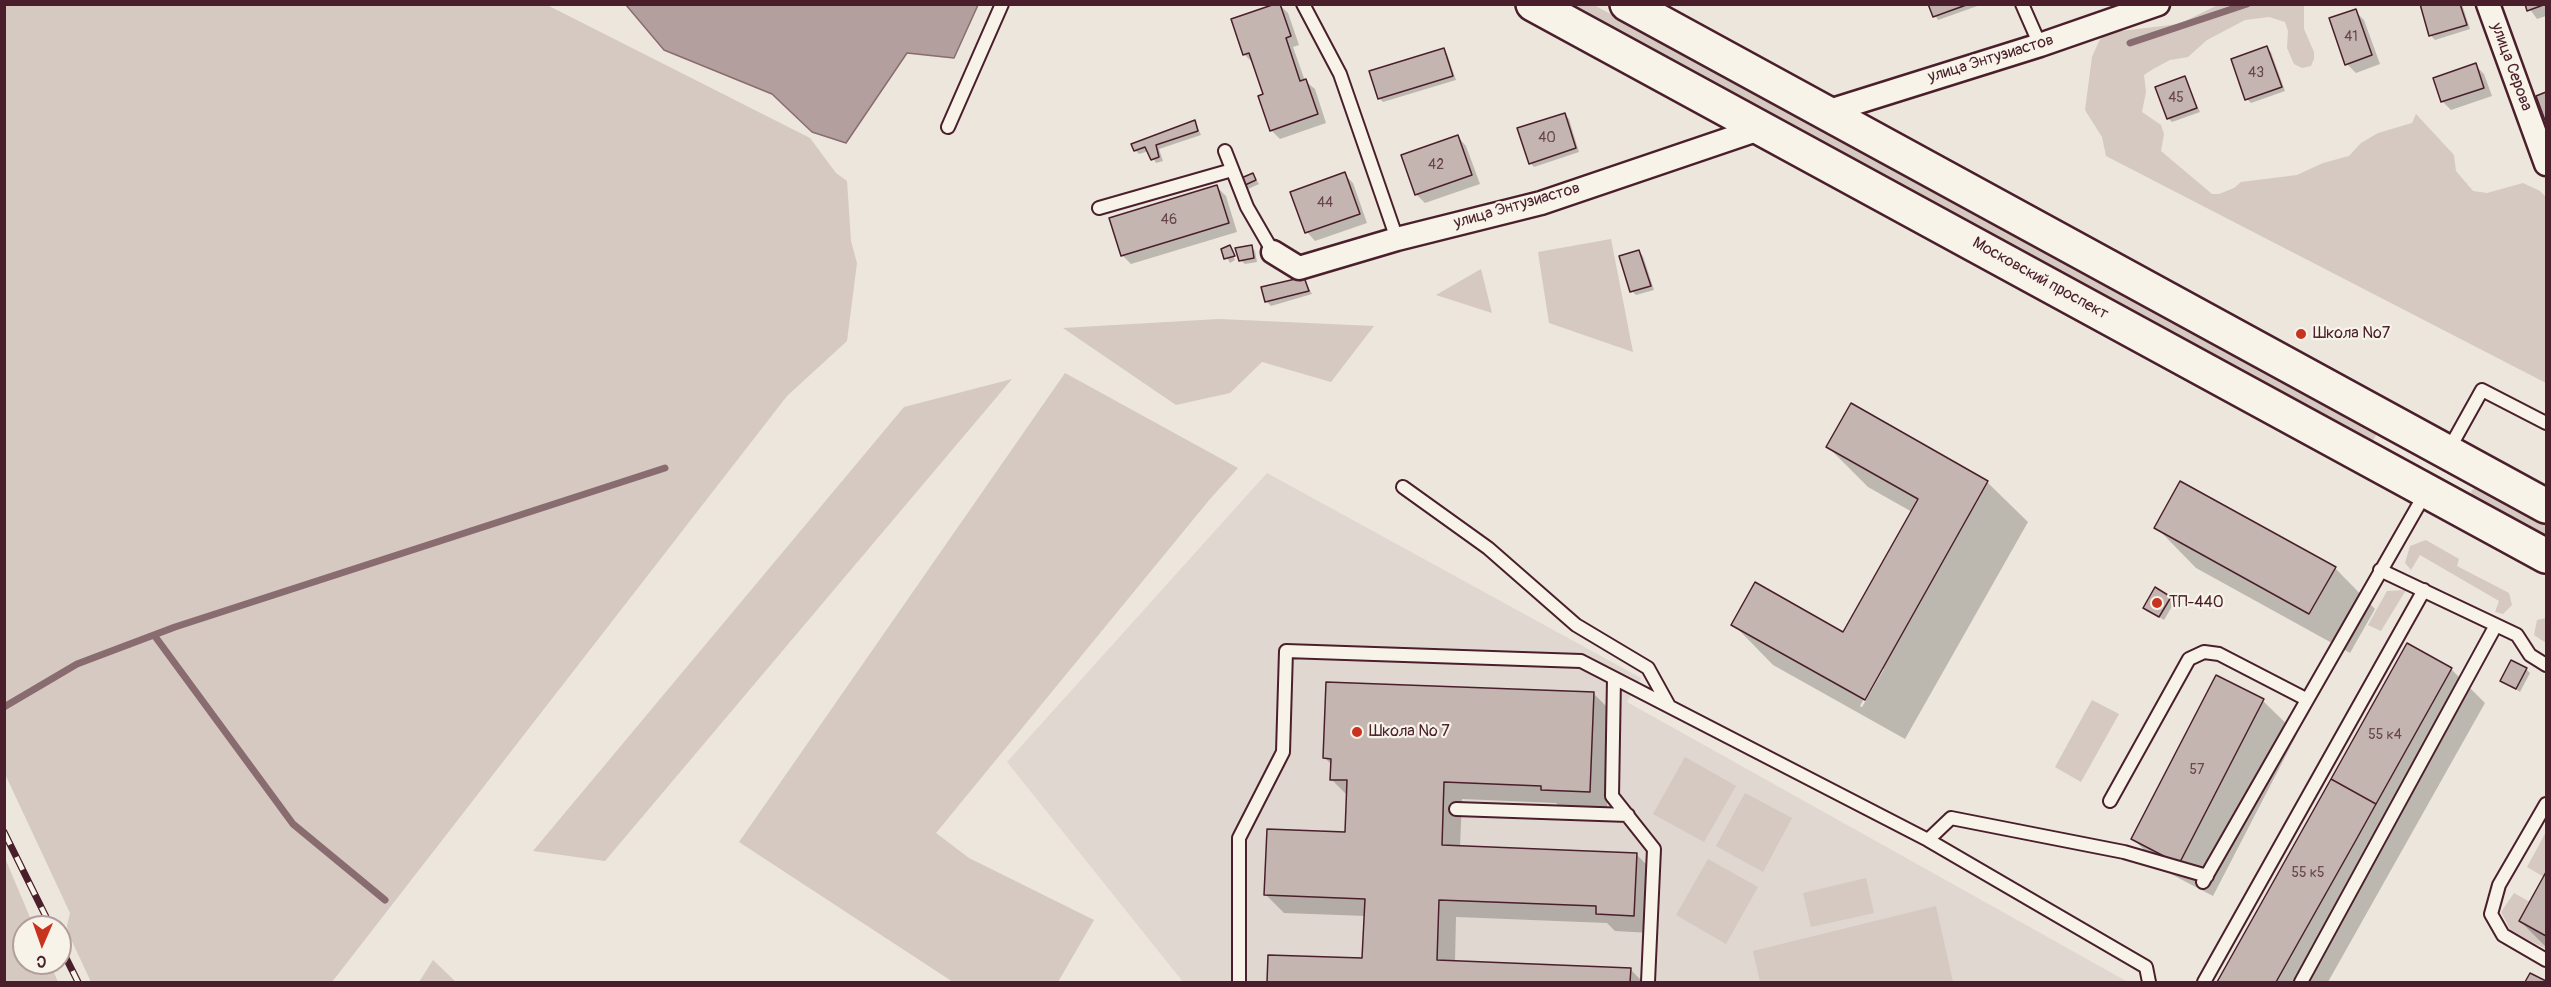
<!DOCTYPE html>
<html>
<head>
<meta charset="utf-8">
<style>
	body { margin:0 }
	#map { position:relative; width:2551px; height:987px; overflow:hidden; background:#ece6dd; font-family:Pangolin,sans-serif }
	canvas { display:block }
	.frame { position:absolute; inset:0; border:6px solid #4a1f2b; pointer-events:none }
	.north { position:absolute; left:12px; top:915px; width:60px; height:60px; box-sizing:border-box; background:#f7f3e8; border:2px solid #b29e9c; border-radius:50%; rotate:182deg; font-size:16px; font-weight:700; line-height:24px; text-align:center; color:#4a1f2b }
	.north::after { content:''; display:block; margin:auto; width:21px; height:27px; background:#c8321e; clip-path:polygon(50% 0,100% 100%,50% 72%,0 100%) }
</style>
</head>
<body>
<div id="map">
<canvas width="2551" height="987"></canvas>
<div class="frame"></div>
<div class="north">С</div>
</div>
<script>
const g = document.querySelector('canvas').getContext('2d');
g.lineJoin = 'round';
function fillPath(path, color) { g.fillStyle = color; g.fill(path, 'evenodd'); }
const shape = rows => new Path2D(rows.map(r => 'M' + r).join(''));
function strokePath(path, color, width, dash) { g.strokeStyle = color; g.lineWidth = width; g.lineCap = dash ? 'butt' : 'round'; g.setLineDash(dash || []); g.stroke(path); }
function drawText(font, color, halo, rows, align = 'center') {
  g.font = font + ' Pangolin,sans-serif'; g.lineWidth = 4.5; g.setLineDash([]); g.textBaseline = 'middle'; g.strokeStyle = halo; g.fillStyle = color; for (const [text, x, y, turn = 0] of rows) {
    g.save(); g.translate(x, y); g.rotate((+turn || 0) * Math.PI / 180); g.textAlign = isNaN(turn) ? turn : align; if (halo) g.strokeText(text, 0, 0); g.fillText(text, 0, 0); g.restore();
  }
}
fillPath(shape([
	[1267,473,1641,678,1627,702,2128,982,1183,982,1007,762]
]), '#e0d7d0');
fillPath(shape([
	[4,5,547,5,810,138,836,173,847,181,851,241,857,263,847,341,787,396,332,982,91,982,70,937,67,926,70,913,5,774],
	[1561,5,1594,5,2379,430,2371,444],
	[2218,5,2304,5,2304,29,2314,52,2314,59,2311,66,2302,68,2294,64,2287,48,2288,31,2285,22,2269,17,2245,20,2207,40,2188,57,2170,60,2153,69,2144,75,2146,92,2142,112,2161,125,2164,134,2161,151,2212,194,2219,194,2234,188,2241,182,2297,175,2323,163,2349,156,2361,143,2378,133,2412,123,2416,114,2454,155,2456,171,2473,191,2487,193,2523,183,2540,191,2546,197,2546,383,2106,156,2102,137,2085,110,2092,57,2099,41,2105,34,2121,31,2179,24],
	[1611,239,1633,352,1549,323,1538,252],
	[1481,269,1492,313,1436,295],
	[1219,319,1374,326,1331,382,1262,362,1230,393,1176,405,1063,328],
	[1065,373,1238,468,1210,499,936,833,969,858,1094,920,1058,982,953,982,739,842],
	[1012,379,605,861,533,851,904,407],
	[2478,486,2546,521,2546,540,2473,500,2471,491],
	[2426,540,2459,559,2457,566,2509,593,2512,605,2503,614,2495,612,2499,601,2420,555,2411,570,2405,563,2410,546],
	[2406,590,2381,631,2368,625,2387,591],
	[2546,618,2546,643,2534,635,2537,620],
	[2092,700,2119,714,2081,782,2055,767],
	[1685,757,1736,786,1704,842,1653,814],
	[1745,793,1792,818,1763,872,1716,846],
	[2546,832,2546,872,2544,877,2527,867],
	[5,858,34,927,24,927,24,963,50,963,58,982,5,982],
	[1708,859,1758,887,1726,944,1676,915],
	[1866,878,1874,913,1811,927,1803,893],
	[2514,893,2530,902,2519,921,2546,936,2546,949,2511,931,2501,912],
	[1936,906,1953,982,1760,982,1753,951],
	[433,960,456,982,419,982]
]), '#d5c9c2');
const water = shape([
	[626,5,978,5,954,58,907,53,846,143,812,132,772,94,664,50,626,5]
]);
fillPath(water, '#b39f9d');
strokePath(water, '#896c6f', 1.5);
fillPath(shape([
	[1279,4,1288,13,1299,45,1293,47,1305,81,1315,89,1326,123,1280,139,1271,130,1265,95,1253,63,1244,54],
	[1929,4,1983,4,1938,20],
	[2421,4,2462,4,2470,29,2435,40,2431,36],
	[2526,4,2546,4,2546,16,2537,19],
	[2355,11,2364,20,2380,64,2356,73,2347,64],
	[2267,48,2271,52,2285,91,2251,103,2247,99],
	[1443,50,1447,54,1456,80,1383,102,1379,98],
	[2475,65,2484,74,2492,96,2451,110,2442,101],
	[2184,78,2200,112,2172,122,2168,118],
	[1565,115,1569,119,1579,152,1534,167,1530,163],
	[1195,121,1201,135,1159,149,1163,161,1156,163,1149,151,1139,154,1135,150],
	[1458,137,1466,146,1480,184,1425,203,1416,194],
	[1344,174,1353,183,1367,223,1315,241,1307,232],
	[1253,175,1259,184,1248,189,1244,185],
	[1217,187,1226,196,1237,232,1131,264,1122,255],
	[1229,246,1235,260,1230,263,1223,250],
	[1251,247,1255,251,1257,262,1245,264,1240,260],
	[1639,252,1643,256,1654,290,1636,295,1632,291],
	[1304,279,1312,294,1271,306,1267,302],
	[1828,447,1987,482,2028,522,1905,739,1773,665,1733,624,1844,634,1912,512,1868,487],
	[1880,669,1884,669,1862,707,1860,706],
	[2156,527,2335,568,2375,609,2350,653,2196,568],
	[2155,589,2174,603,2164,620,2145,608],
	[2408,645,2451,669,2485,703,2328,982,2219,982],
	[2526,669,2530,673,2520,692,2502,681],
	[2217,677,2263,701,2297,734,2213,896,2167,872,2133,839],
	[1593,693,1611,711,1607,809,1560,807,1556,803,1462,799,1460,847,1636,854,1654,872,1651,933,1615,931,1607,923,1456,917,1455,963,1630,969,1643,982,1268,982,1269,956,1364,960,1366,916,1284,913,1266,895,1346,833,1348,796,1331,779,1332,765,1325,758],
	[2546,874,2546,947,2520,921]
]), '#0003');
strokePath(shape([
	[2130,43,2247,4],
	[154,635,293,824,385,900],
	[4,707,77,664,175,627,665,468]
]), '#896c6f', 7);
const building = shape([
	[1275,4,1280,4,1291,36,1286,38,1300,81,1306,79,1318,114,1270,131,1258,96,1263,94,1249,53,1243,55,1231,19,1275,4],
	[1928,4,1969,4,1933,17,1928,4],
	[2420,4,2460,4,2467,25,2429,36,2420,4],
	[2525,4,2546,4,2527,11,2525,4],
	[2356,9,2372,55,2345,65,2329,18,2356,9],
	[2267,46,2282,87,2245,100,2231,59,2267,46],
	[1444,48,1453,76,1378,99,1369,71,1444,48],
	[2476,63,2484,88,2441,102,2433,78,2476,63],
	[2185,76,2197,108,2167,119,2155,87,2185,76],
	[2546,92,2546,123,2536,96,2546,92],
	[1565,113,1576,148,1529,164,1517,128,1565,113],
	[1195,120,1198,131,1156,145,1159,157,1151,160,1145,147,1134,151,1131,144,1195,120],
	[1458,135,1472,175,1415,195,1401,155,1458,135],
	[1345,172,1360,214,1305,233,1290,192,1345,172],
	[1253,173,1256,180,1243,186,1239,179,1253,173],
	[1217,185,1229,223,1121,256,1109,218,1217,185],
	[1230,245,1235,256,1224,259,1221,249,1230,245],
	[1252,245,1254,258,1239,261,1235,248,1252,245],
	[1639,250,1651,286,1630,292,1619,256,1639,250],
	[1304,277,1309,291,1265,302,1261,287,1304,277],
	[1851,403,1988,481,1865,700,1731,625,1755,582,1843,632,1918,499,1826,447,1851,403],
	[2180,481,2336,567,2309,614,2154,528,2180,481],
	[2155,587,2171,597,2159,617,2143,608,2155,587],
	[2407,643,2452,668,2376,804,2331,779,2407,643],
	[2511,660,2527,668,2516,689,2500,681,2511,660],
	[2216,675,2264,699,2179,864,2131,839,2216,675],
	[1326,682,1594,692,1590,792,1541,790,1541,786,1444,782,1442,845,1637,853,1634,916,1596,914,1596,906,1439,900,1437,960,1631,968,1630,982,1267,982,1268,955,1362,958,1365,899,1264,895,1267,829,1345,832,1347,780,1330,780,1331,759,1323,758,1326,682],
	[2331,779,2376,804,2356,840,2276,982,2217,982,2331,779],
	[2546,872,2546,936,2519,921,2546,872],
	[2530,973,2546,981,2545,982,2525,982,2530,973]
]);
fillPath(building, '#c4b5b0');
strokePath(building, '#4a1f2b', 1.5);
const lane = shape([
	[1303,4,1340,74,1397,239],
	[2022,4,2040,45],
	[948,127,1002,4],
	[1225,151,1247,207,1273,252],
	[1099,208,1232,170],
	[2448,451,2482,390,2546,423],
	[1403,487,1488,548,1576,625,1648,668,1669,706],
	[2380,570,2517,635,2530,655,2546,665],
	[1614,678,1928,840,2146,967,2149,982],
	[2110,801,2189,659,2204,652,2219,654,2306,699],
	[2546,804,2499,885,2491,914,2503,935,2546,960],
	[1456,809,1628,815],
	[1928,840,1951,818,2124,852,2207,876],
	[2203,882,2426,492],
	[1239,982,1239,838,1283,752,1286,651,1581,661,1614,678,1612,796,1654,849,1648,982],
	[2204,982,2424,590],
	[2301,982,2496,625]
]);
const street = shape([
	[2488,4,2546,164],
	[1823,113,2040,45,2158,4],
	[1273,252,1299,268,1397,239,1541,203,1762,128]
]);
const secondary = shape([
	[1533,4,2546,556],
	[1627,4,2546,506]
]);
strokePath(lane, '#4a1f2b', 16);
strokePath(street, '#4a1f2b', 27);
strokePath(secondary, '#4a1f2b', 38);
strokePath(lane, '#f7f3e8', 12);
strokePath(street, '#f7f3e8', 22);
strokePath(secondary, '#f7f3e8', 33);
const rail = shape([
	[4,832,51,927],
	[60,946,78,982]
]);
strokePath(rail, '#4a1f2b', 7);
strokePath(rail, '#f7f3e8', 4.5, [14]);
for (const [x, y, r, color] of [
	[2301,334,6,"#c8321e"],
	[2157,603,6,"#c8321e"],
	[1357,732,6,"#c8321e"]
]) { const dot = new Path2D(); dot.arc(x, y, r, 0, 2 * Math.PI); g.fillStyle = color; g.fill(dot); strokePath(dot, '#f7f3e8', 2); }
drawText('14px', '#68444c', null, [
	["41",2351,37],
	["43",2256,73],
	["45",2176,98],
	["40",1547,138],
	["42",1436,165],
	["44",1325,203],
	["46",1169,220],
	["55 к4",2385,735],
	["57",2197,770],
	["55 к5",2308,873]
]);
drawText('16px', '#4a1f2b', '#f7f3e8', [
	["улица Энтузиастов",1991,59,-17],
	["улица Серова",2511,67,70],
	["улица Энтузиастов",1517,206,-16],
	["Московский проспект",2040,279,29]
]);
drawText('16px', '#4a1f2b', '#f7f3e8', [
	["Школа №7",2313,334],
	["ТП-440",2169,603],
	["Школа № 7",1369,732]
], 'left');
</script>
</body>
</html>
